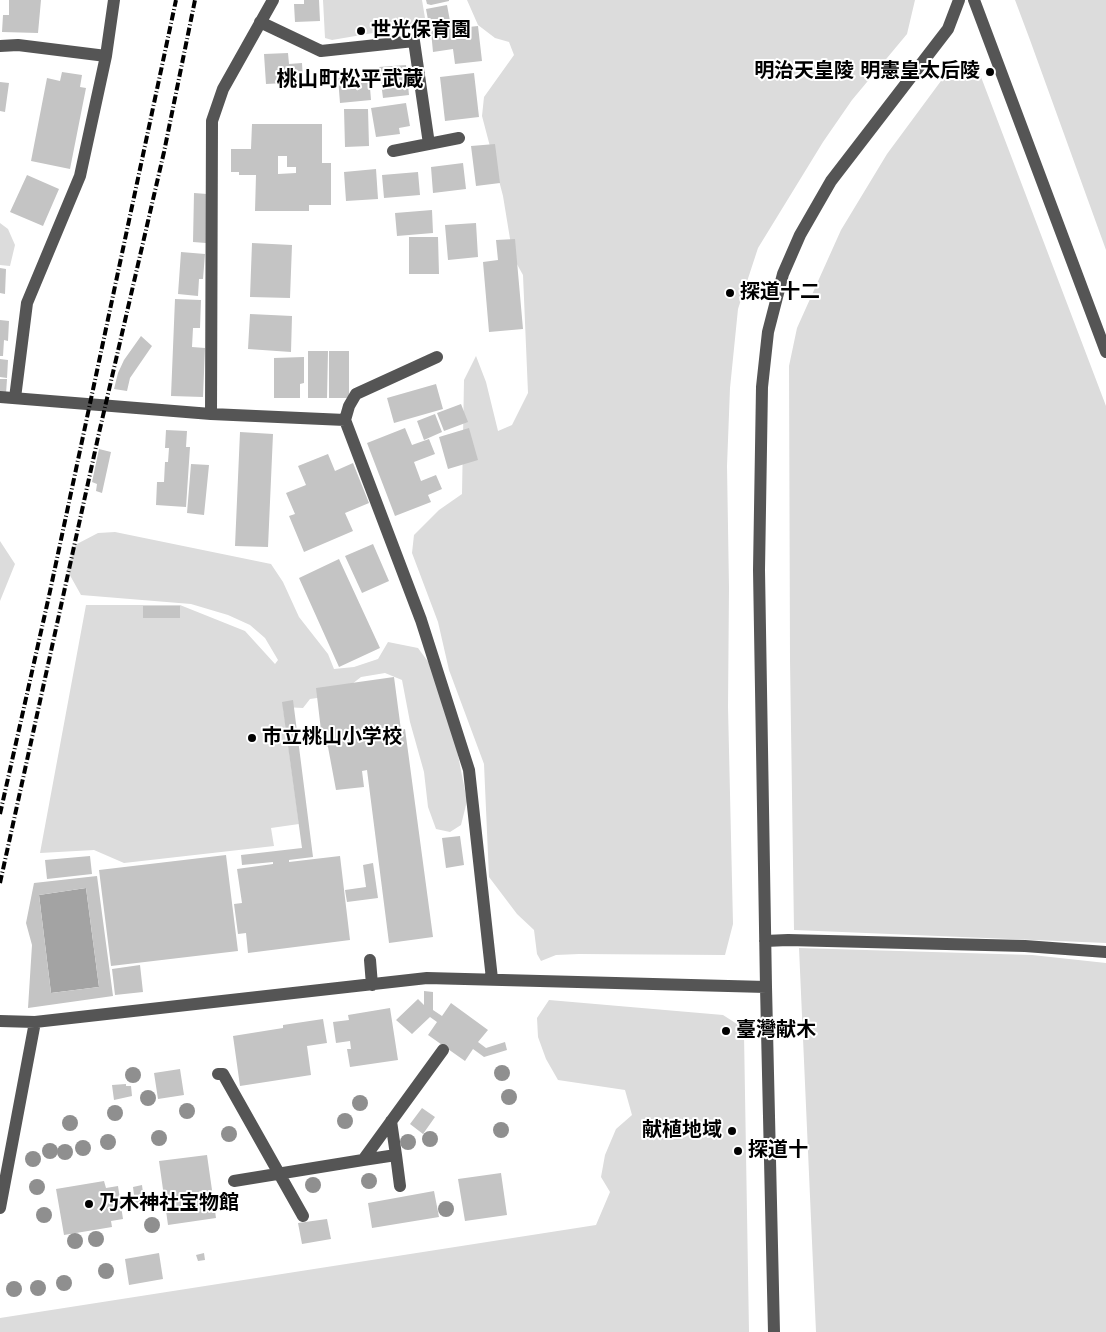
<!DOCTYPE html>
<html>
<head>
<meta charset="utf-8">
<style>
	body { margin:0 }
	canvas { display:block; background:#fff }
</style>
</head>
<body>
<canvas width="1106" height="1332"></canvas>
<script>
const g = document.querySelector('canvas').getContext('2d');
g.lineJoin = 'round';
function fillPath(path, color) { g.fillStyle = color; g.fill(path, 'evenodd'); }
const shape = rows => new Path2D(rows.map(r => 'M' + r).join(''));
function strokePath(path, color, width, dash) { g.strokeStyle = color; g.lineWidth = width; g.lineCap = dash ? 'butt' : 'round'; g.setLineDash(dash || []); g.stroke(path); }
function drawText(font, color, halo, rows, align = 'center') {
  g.font = font + ' Jost,"Noto Sans JP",sans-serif'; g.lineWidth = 4; g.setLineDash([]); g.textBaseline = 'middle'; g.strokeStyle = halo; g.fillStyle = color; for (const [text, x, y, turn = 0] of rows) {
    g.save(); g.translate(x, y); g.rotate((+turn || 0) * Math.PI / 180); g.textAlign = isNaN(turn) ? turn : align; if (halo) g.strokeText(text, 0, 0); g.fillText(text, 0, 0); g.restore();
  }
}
fillPath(shape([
	[323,0,422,0,426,24,332,40,325,38],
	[467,0,915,0,907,34,852,100,823,142,758,248,738,309,730,388,727,466,729,588,728,707,733,924,725,955,579,954,556,955,541,961,537,954,534,930,517,914,489,877,484,764,449,670,438,622,412,553,414,535,439,510,462,494,464,380,476,356,486,382,498,431,512,425,528,393,523,275,513,257,503,196,482,116,484,97,514,55,509,42,495,38,478,25],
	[1015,0,1106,0,1106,250,1030,40],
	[952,66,978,69,1106,406,1106,943,794,930,790,660,789,366,797,328,841,230,887,154],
	[0,223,8,229,15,245,10,266,0,265],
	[115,532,271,564,283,582,299,617,328,654,334,669,354,667,378,659,388,642,418,648,432,667,457,750,467,801,461,825,450,832,436,829,428,807,424,772,410,722,402,680,385,673,361,677,338,695,310,699,303,708,283,707,299,824,271,828,274,846,124,863,94,850,40,853,86,605,180,605,245,631,275,664,278,660,265,638,250,625,228,615,191,604,81,595,67,570,75,545,98,533],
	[0,541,15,564,0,601],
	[799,948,1032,955,1106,963,1106,1332,816,1332],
	[549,1000,723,1015,737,1024,744,1034,749,1332,0,1332,0,1318,596,1225,610,1192,601,1177,605,1155,616,1129,632,1115,625,1090,558,1080,546,1059,538,1037,537,1018]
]), '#dcdcdc');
fillPath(shape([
	[86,888,99,987,51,993,39,895]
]), '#a3a3a3');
fillPath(shape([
	[9,0,41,0,38,33,2,32,3,15,9,15],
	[304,0,319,0,320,21,295,22,294,4,304,4],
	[426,0,449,0,449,1,431,5,427,4],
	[447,5,450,21,429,25,426,9],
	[478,26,482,61,455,64,453,49,433,52,431,31],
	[288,53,289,64,302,63,303,82,266,84,264,54],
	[406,65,409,95,383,98,379,67],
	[62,72,82,75,80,87,86,88,70,169,31,161,47,78,60,81],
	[474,73,479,117,445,121,440,77],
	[369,75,371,100,340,103,338,78],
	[0,82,9,83,5,112,0,111],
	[406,103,410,126,399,128,400,134,376,137,371,108],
	[344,109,368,109,369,146,345,147],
	[252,124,322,124,322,163,331,163,331,205,309,205,309,211,255,211,256,175,239,175,239,172,231,172,231,149,251,149],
	[278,156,287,156,287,167,296,167,296,173,278,174],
	[495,144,500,183,476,186,471,146],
	[463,163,466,189,433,193,431,167],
	[376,169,378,199,346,201,344,172],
	[418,172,420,195,384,198,382,175],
	[27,175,59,189,43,226,10,212],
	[194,193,207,194,206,243,193,242],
	[432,210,433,233,397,236,395,213],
	[476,223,478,257,448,260,445,225],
	[409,237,438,237,439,274,409,274],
	[515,239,523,329,489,332,483,262,498,260,496,240],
	[252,243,292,245,290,298,250,297],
	[181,252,205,254,203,279,199,279,198,296,178,294],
	[0,268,6,269,5,294,0,293],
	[175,299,201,300,200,328,193,328,192,347,205,348,203,397,171,396],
	[250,314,292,316,291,352,248,349],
	[0,320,9,321,8,341,4,340,3,356,0,356],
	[141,336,152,346,130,378,127,391,114,389,118,373,124,360],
	[308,351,328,351,327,398,308,398],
	[329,351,349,351,349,398,329,398],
	[304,357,304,383,300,384,300,398,274,398,274,358],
	[0,359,8,360,7,378,0,377],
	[0,379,7,379,6,394,0,394],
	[436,384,443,409,394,423,387,398],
	[461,404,468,422,444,431,437,413],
	[435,414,442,432,424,440,417,421],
	[405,428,412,445,429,439,435,454,414,462,421,481,436,475,442,489,428,495,431,502,395,516,367,443],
	[469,428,478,460,448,469,439,437],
	[166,430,187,431,186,447,190,447,186,507,156,505,157,482,164,482,165,462,168,462,169,448,165,448],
	[240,432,273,434,268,547,235,546],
	[99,449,111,452,102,493,96,491,97,484,92,482],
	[328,454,335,471,353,463,369,503,345,513,353,531,304,552,289,516,295,514,286,493,306,485,298,466],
	[191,464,209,465,204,515,187,513],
	[373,544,389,581,362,593,345,556],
	[339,559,380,648,339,667,299,578],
	[143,606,180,606,180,618,143,618],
	[394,677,401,730,405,729,433,937,389,943,367,770,362,771,364,787,336,790,328,747,323,747,316,688],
	[293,700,313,857,289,860,289,862,340,856,350,940,248,953,246,933,238,934,234,904,242,903,237,869,273,864,273,862,242,865,241,855,302,848,282,702],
	[460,836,464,865,446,868,442,838],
	[226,855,238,951,111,966,99,870],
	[90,856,92,874,47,879,45,860],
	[373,863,378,898,347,902,345,890,366,887,363,865],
	[97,876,113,996,28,1008,32,945,26,923,34,883],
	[86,888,99,987,51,993,39,895],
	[140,965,143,992,115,995,112,969],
	[424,991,433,992,433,1010,442,1016,451,1003,488,1030,478,1042,486,1048,505,1042,507,1050,484,1057,473,1049,465,1061,428,1035,437,1022,430,1017,412,1034,396,1020,418,999,424,1005],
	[390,1008,398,1060,350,1067,347,1049,351,1049,350,1041,336,1043,333,1022,349,1020,348,1015],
	[323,1019,327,1043,307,1046,311,1075,240,1086,233,1036,283,1028,283,1025],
	[180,1069,184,1095,158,1099,154,1073],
	[126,1084,126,1086,131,1086,132,1096,114,1100,112,1085],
	[422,1108,435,1117,423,1134,410,1124],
	[207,1155,216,1218,168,1225,159,1161],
	[501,1173,507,1215,465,1221,458,1179],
	[104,1181,106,1188,118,1186,123,1219,111,1221,112,1227,64,1235,56,1189],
	[142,1185,145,1208,136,1210,133,1187],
	[434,1191,439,1217,372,1228,368,1203],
	[327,1219,331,1239,302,1244,298,1223],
	[159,1253,163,1279,129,1285,125,1259],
	[204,1253,205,1260,198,1261,196,1255]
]), '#c4c4c4');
strokePath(shape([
	[974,0,1106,352],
	[260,22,321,51,414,41,429,144],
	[0,46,18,45,106,56],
	[393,151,459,138],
	[0,397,211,414,345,420,421,620,469,770,492,979],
	[15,398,27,303,80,176,106,56,114,0],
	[211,414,212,121,223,89,273,0],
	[345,420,349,406,356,394,437,357],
	[765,941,788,940,1025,946,1106,952],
	[370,960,372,985],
	[0,1021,35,1022,427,978,766,987],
	[218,1074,223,1074,303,1216],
	[396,1155,400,1186],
	[363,1160,396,1155,391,1121],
	[234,1181,363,1160,443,1050],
	[0,1208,35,1022],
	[774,1332,766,987,759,570,762,387,768,332,783,274,800,235,831,181,948,29,959,0]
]), '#555', 12);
strokePath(shape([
	[0,814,49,596,176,0],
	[0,883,99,433,164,152,195,0]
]), '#000', 4, [8, 2.5, 1, 2.5]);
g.fillStyle = '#8f8f8f';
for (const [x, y] of [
	[502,1073],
	[133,1075],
	[509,1097],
	[148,1098],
	[360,1103],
	[187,1111],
	[115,1113],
	[345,1121],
	[70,1123],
	[501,1130],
	[229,1134],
	[159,1138],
	[430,1139],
	[108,1142],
	[408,1142],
	[83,1148],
	[50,1151],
	[65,1152],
	[33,1159],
	[369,1181],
	[313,1185],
	[37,1187],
	[446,1209],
	[44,1215],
	[152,1225],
	[96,1239],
	[75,1241],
	[106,1271],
	[64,1283],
	[38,1288],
	[14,1289]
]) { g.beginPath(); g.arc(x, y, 8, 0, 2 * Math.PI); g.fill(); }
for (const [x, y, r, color] of [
	[361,31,5,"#000"],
	[990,72,5,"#000"],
	[730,293,5,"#000"],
	[252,738,5,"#000"],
	[726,1031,5,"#000"],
	[732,1131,5,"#000"],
	[738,1151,5,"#000"],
	[89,1204,5,"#000"]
]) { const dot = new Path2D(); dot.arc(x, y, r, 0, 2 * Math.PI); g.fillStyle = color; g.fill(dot); strokePath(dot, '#fff', 2); }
drawText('bold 20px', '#000', '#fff', [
	["世光保育園",371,31],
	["明治天皇陵 明憲皇太后陵",980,72,"right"],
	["探道十二",740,293],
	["市立桃山小学校",262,738],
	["臺灣献木",736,1031],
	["献植地域",722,1131,"right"],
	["探道十",748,1151],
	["乃木神社宝物館",99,1204]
], 'left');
drawText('bold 21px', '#000', '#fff', [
	["桃山町松平武蔵",350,81]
]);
</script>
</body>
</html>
